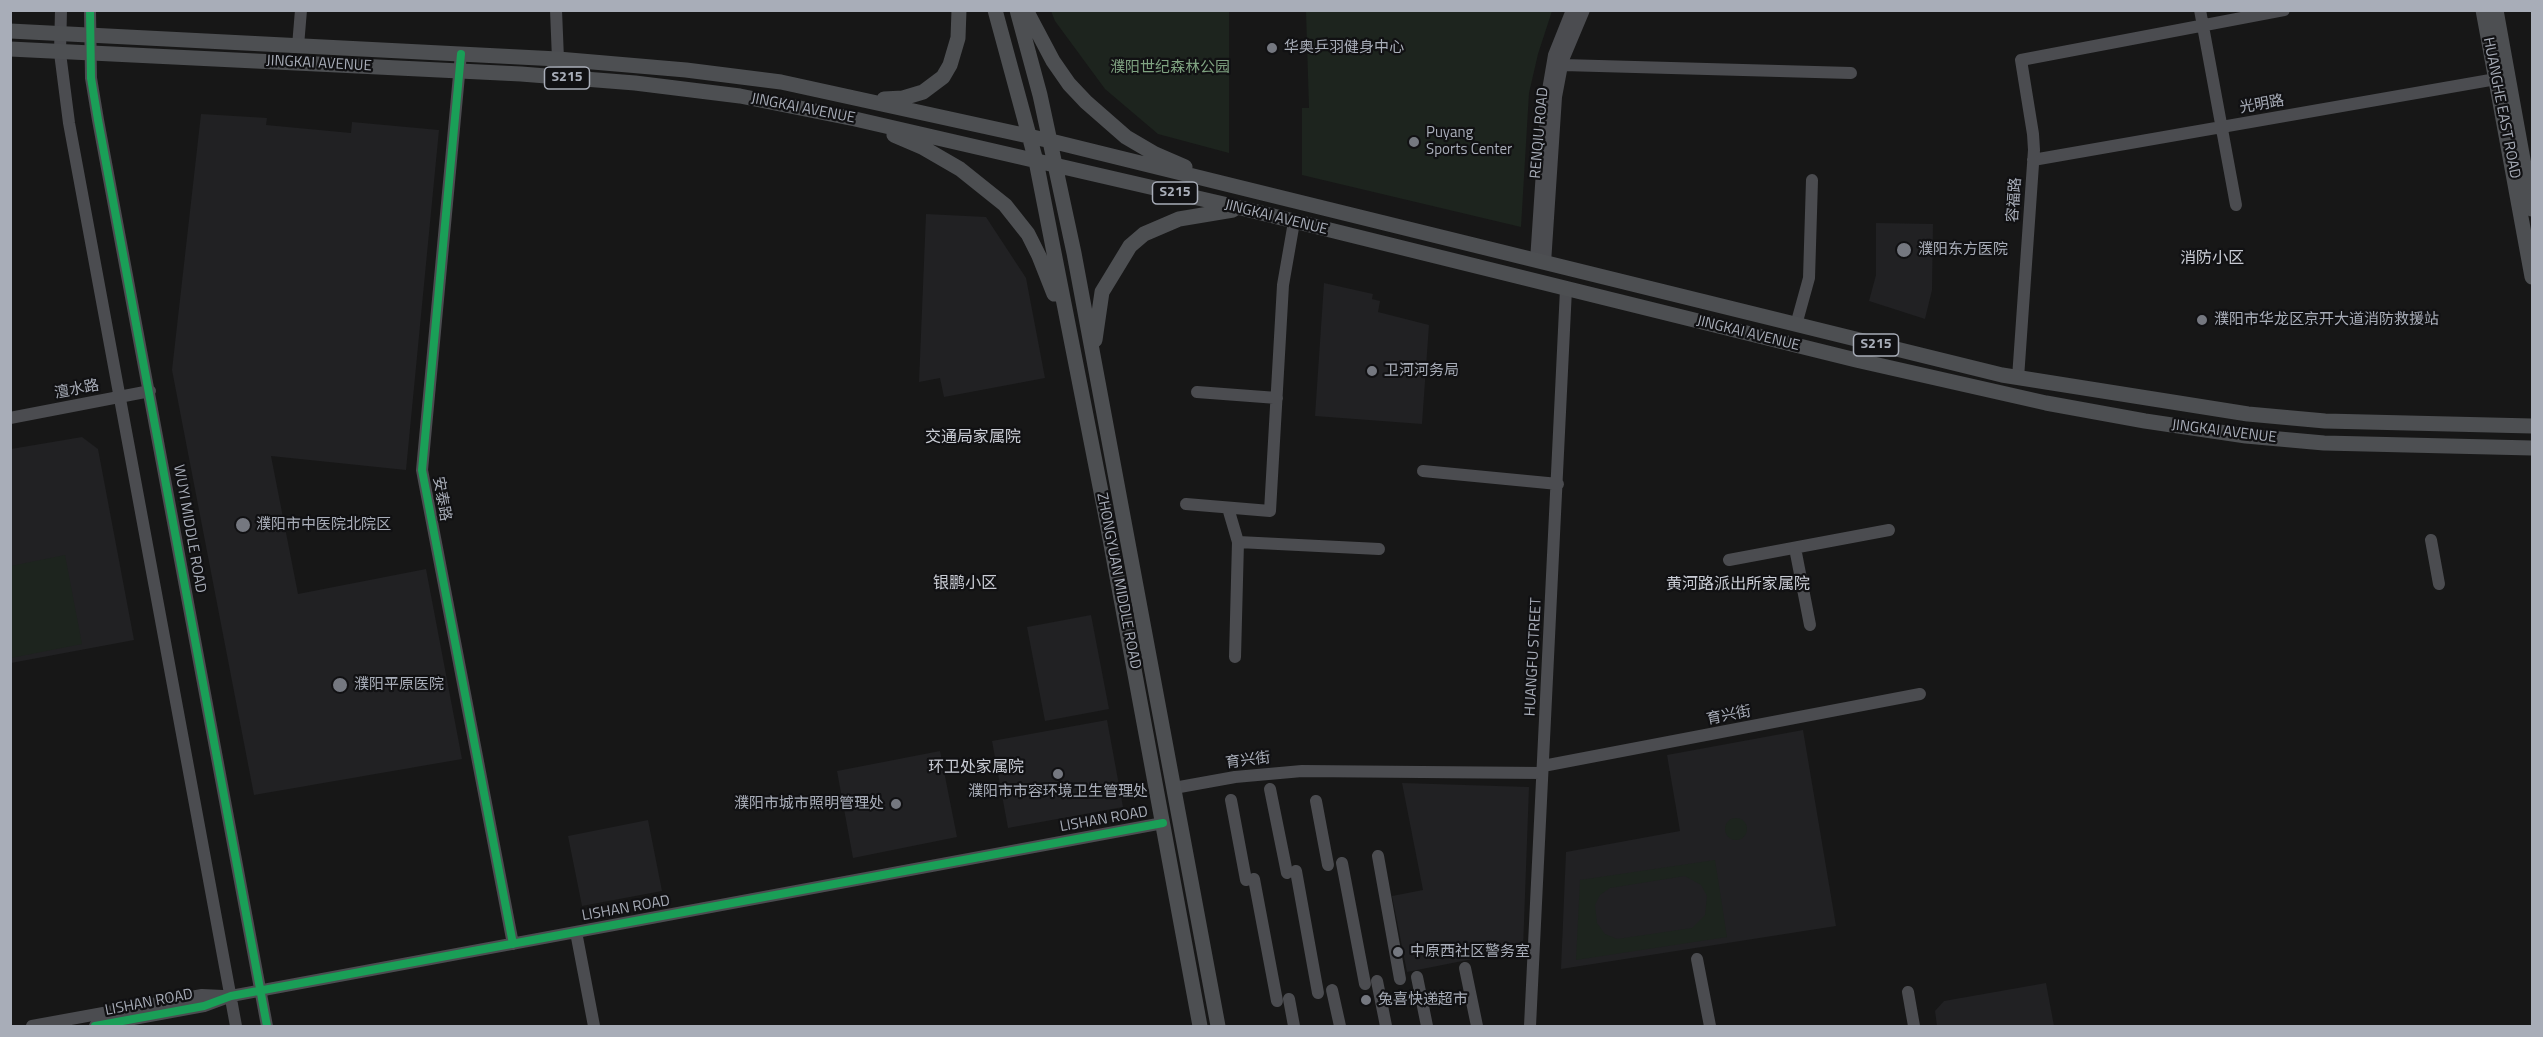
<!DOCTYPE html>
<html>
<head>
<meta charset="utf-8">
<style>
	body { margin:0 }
	#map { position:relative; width:2543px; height:1037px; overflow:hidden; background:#171717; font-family:"Titillium Web",sans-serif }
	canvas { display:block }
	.frame { position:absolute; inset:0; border:12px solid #a8adb8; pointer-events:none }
</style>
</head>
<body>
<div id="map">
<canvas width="2543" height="1037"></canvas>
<div class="frame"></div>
</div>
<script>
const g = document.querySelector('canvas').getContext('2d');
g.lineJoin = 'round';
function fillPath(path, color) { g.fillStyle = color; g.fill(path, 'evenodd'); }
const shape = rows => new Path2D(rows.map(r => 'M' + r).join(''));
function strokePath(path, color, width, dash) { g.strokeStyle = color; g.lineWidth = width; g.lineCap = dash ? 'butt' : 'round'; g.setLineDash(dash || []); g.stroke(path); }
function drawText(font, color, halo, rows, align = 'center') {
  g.font = font + ' "Titillium Web","Noto Sans SC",sans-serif'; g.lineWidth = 4.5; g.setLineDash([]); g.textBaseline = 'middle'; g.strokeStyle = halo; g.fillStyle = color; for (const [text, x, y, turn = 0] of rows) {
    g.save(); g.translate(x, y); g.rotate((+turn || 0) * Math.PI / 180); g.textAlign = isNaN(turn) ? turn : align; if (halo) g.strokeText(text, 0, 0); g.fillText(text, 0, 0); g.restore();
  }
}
fillPath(shape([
	[201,114,267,118,266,125,351,133,352,122,439,130,406,470,271,456,298,594,426,569,462,759,254,795,172,370],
	[926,214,986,217,1026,278,1045,378,944,397,940,378,919,382],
	[1876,223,1933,224,1932,290,1925,319,1869,301,1876,275],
	[1324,283,1373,294,1372,299,1380,301,1378,312,1429,325,1422,424,1315,416],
	[82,437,98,449,134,640,11,663,11,449],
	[1091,615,1109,709,1045,721,1027,627],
	[1107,720,1123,807,1008,828,992,741],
	[1803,730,1836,926,1561,969,1566,852,1680,831,1667,755],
	[940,751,957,837,853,858,837,771],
	[1402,783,1529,787,1523,949,1407,972,1392,896,1423,890],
	[648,820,662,891,582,906,568,836],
	[2046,983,2054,1026,1937,1026,1935,1011,1944,1001]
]), '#212123');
fillPath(shape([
	[1051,11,1229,11,1229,153,1158,134,1105,89,1055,21],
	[1306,11,1552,11,1538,54,1529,93,1521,227,1302,175,1302,108,1309,108],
	[65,555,82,644,11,658,11,566],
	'1725 829a11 11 0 1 1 22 0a11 11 0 1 1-22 0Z',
	[1715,860,1727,937,1576,960,1580,880],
	[1685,876,1701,885,1707,896,1705,915,1692,928,1617,939,1605,934,1597,923,1595,905,1600,895,1610,888]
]), '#1d241e');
strokePath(shape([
	[61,10,60,53,69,123,236,1026],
	[90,10,91,78,98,120,267,1026],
	[556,10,558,59],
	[2200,10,2236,205],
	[298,46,301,10],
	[461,54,422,470,513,944],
	[1563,65,1851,73],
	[2033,160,2496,79],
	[1536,261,1547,96,1554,55,1572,10],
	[1545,263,1556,97,1563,60,1584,10],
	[1796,325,1809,278,1812,180],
	[2018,378,2034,150,2033,134,2021,60,2284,10],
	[1197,392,1277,398],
	[10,418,150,391],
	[1423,471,1558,484],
	[1186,504,1270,511,1283,285,1294,222],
	[1228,508,1238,542,1235,657],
	[2431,540,2439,584],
	[1238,542,1379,549],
	[1795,548,1810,625],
	[1729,560,1889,530],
	[1543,766,1920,694],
	[1174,788,1235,777,1302,771,1542,773],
	[1270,789,1287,873],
	[1231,800,1246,880],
	[1316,801,1328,865],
	[1378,856,1400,979],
	[1342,863,1365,984],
	[1296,871,1318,993],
	[1254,879,1277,1001],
	[576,932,594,1026],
	[1697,959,1710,1026],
	[1465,968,1477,1026],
	[1417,977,1427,1026],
	[1377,981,1386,1026],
	[1332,990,1340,1026],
	[1908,992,1914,1026],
	[1289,999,1294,1026],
	[32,1026,202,995,223,996],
	[95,1026,204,1006,231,996,1163,823],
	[1530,1026,1566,289]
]), '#4b4c50', 12);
strokePath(shape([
	[995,10,1036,161,1105,512,1200,1026],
	[1017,10,1040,95,1074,253,1218,1026],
	[1026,10,1053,61,1069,84,1086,102,1126,137,1155,154,1185,167],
	[2483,10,2532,277],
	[2496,10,2532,209],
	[10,31,558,59,686,70,781,82,1051,141,2002,375,2248,414,2325,421,2532,426],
	[10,49,521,74,635,83,740,96,855,119,1241,208,1856,360,2046,403,2145,421,2246,436,2324,443,2532,448],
	[884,99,903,98,923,92,943,77,950,65,958,38,959,10],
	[894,135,922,147,960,169,1005,205,1028,234,1039,256,1054,294],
	[1095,340,1102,292,1130,246,1144,234,1179,219,1233,210]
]), '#4d4f52', 15);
strokePath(shape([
	[90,10,91,78,98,120,267,1026],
	[461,54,422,470,513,944],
	[95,1026,204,1006,231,996,1163,823]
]), '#1a9f57', 8);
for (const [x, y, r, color] of [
	[1272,48,6,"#757880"],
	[1414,142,6,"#757880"],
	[1904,250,8,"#757880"],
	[2202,320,6,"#757880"],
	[1372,371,6,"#757880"],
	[243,525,8,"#757880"],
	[340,685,8,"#757880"],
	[1058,774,6,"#757880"],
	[896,804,6,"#757880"],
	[1398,952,6,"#757880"],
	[1366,1000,6,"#757880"]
]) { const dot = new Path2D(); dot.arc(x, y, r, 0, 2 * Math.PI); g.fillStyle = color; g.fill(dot); strokePath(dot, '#111113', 2); }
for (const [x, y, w] of [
	[567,78,45],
	[1175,193,45],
	[1876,345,45]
]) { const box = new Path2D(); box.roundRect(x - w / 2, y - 11, w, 22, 4.5); g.fillStyle = '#111113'; g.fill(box); strokePath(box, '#a8adb8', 1.5); }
drawText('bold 14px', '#a8adb8', null, [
	["S215",567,78],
	["S215",1175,193],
	["S215",1876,345]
]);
drawText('15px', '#a8adb8', '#111113', [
	["华奥乒羽健身中心",1284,48],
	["Puyang",1426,133],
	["Sports Center",1426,150],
	["濮阳东方医院",1918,250],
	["濮阳市华龙区京开大道消防救援站",2214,320],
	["卫河河务局",1384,371],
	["濮阳市中医院北院区",256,525],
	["濮阳平原医院",354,685],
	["濮阳市市容环境卫生管理处",1058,792,"center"],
	["濮阳市城市照明管理处",884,804,"right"],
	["中原西社区警务室",1410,952],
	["兔喜快递超市",1378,1000]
], 'left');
drawText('15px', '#a8adb8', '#111113', [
	["JINGKAI AVENUE",319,64,3],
	["光明路",2262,105,-10],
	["HUANGHE EAST ROAD",2501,108,79],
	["JINGKAI AVENUE",803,109,11],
	["RENQIU ROAD",1540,133,-85],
	["容福路",2015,200,-86],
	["JINGKAI AVENUE",1276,218,14],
	["JINGKAI AVENUE",1748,334,14],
	["澶水路",77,390,-11],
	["JINGKAI AVENUE",2224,432,7],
	["安泰路",441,499,80],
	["WUYI MIDDLE ROAD",189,529,80],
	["ZHONGYUAN MIDDLE ROAD",1118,581,79],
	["HUANGFU STREET",1534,657,-87],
	["育兴街",1729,716,-11],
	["育兴街",1248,761,-7],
	["LISHAN ROAD",1104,820,-10],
	["LISHAN ROAD",626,909,-10],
	["LISHAN ROAD",149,1003,-11]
]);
drawText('15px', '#7fa381', '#111113', [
	["濮阳世纪森林公园",1170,68]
]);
drawText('16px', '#c9ccd4', '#111113', [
	["消防小区",2212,259],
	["交通局家属院",973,438],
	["银鹏小区",965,584],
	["黄河路派出所家属院",1738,585],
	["环卫处家属院",976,768]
]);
</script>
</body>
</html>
